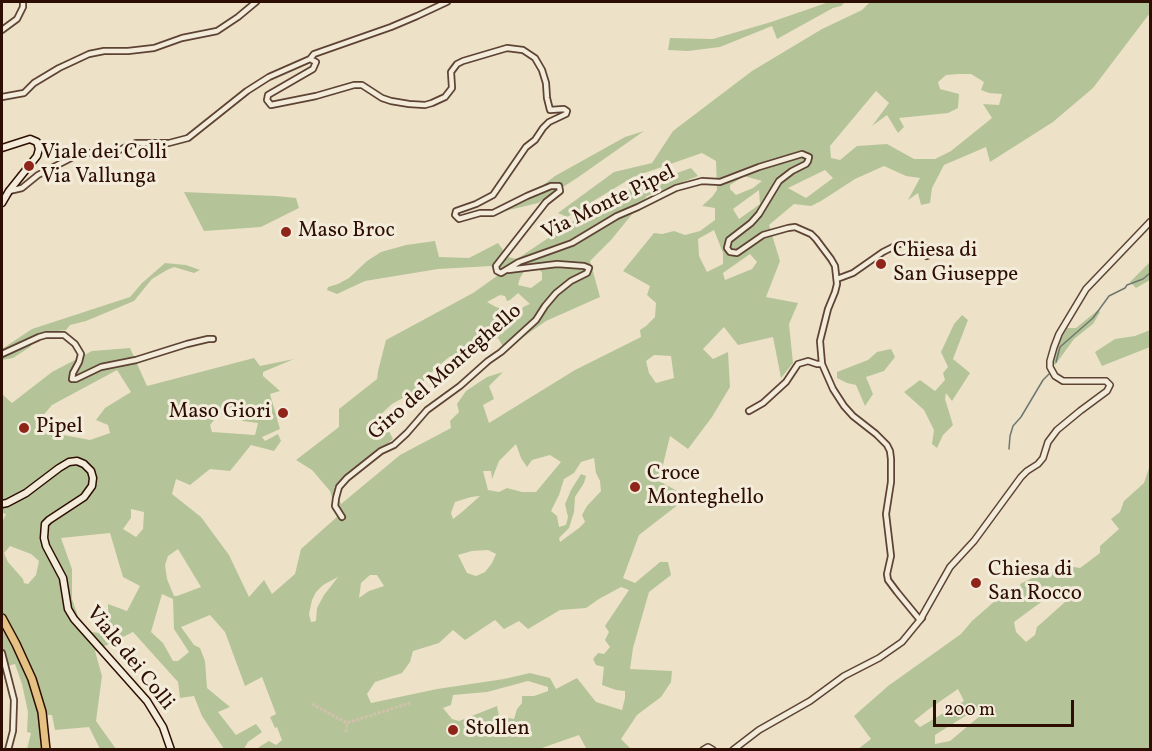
<!DOCTYPE html>
<html>
<head>
<meta charset="utf-8">
<style>
	body { margin:0 }
	#map { position:relative; width:1152px; height:751px; overflow:hidden; background:#ede2c8; font-family:Vollkorn,serif }
	canvas { display:block }
	.frame { position:absolute; inset:0; border:3px solid #2e0e02; pointer-events:none }
	.scale { position:absolute; left:933px; top:700px; width:141px; height:27px; box-sizing:border-box; border:3px solid #2e0e02; border-top:0; padding-left:8px; font-size:18px; line-height:21px; white-space:nowrap; color:#2e0e02; -webkit-text-stroke:4px #f3ecdb; paint-order:stroke }
</style>
</head>
<body>
<div id="map">
<canvas width="1152" height="751"></canvas>
<div class="frame"></div>
<div class="scale">200 m</div>
</div>
<script>
const g = document.querySelector('canvas').getContext('2d');
g.lineJoin = 'round';
function fillPath(path, color) { g.fillStyle = color; g.fill(path, 'evenodd'); }
const shape = rows => new Path2D(rows.map(r => 'M' + r).join(''));
function strokePath(path, color, width, dash) { g.strokeStyle = color; g.lineWidth = width; g.lineCap = dash ? 'butt' : 'round'; g.setLineDash(dash || []); g.stroke(path); }
function drawText(font, color, halo, rows, align = 'center') {
  g.font = font + ' Vollkorn,serif'; g.lineWidth = 6; g.setLineDash([]); g.textBaseline = 'middle'; g.strokeStyle = halo; g.fillStyle = color; for (const [text, x, y, turn = 0] of rows) {
    g.save(); g.translate(x, y); g.rotate((+turn || 0) * Math.PI / 180); g.textAlign = isNaN(turn) ? turn : align; if (halo) g.strokeText(text, 0, 0); g.fillText(text, 0, 0); g.restore();
  }
}
fillPath(shape([
	[829,2,845,2,841,6,833,8,777,39,772,26,720,47,688,51,668,50,670,38,713,39,771,22],
	[870,2,1150,2,1150,13,1093,88,1053,122,990,162,986,147,944,165,932,188,930,203,921,205,918,193,908,200,920,178,906,176,884,166,855,179,821,201,811,206,794,204,769,225,780,261,766,297,798,303,789,324,793,363,781,378,773,337,738,345,724,327,703,349,713,359,728,352,730,387,712,417,688,449,670,436,659,481,688,497,639,535,623,578,635,583,660,562,668,562,671,575,649,592,633,648,630,669,672,671,671,682,661,697,637,715,621,739,631,749,586,748,579,735,539,749,258,749,259,747,269,741,276,745,282,740,277,727,275,728,270,717,276,714,262,677,245,686,225,632,210,615,181,627,194,645,200,648,205,661,207,688,230,707,218,712,236,735,256,724,262,732,248,742,244,749,224,749,202,716,194,696,180,698,178,682,133,632,95,651,102,676,96,721,116,749,100,749,89,727,55,730,52,715,46,715,39,688,25,656,2,613,2,522,6,514,2,513,2,394,12,403,52,372,92,351,130,348,147,386,254,358,260,366,294,359,263,372,263,376,280,391,270,394,280,429,262,437,265,441,278,434,281,441,274,451,251,445,230,471,210,469,190,485,176,479,172,494,201,517,229,555,249,597,264,580,272,594,295,574,301,549,338,516,330,491,312,470,296,460,339,427,339,409,377,379,378,371,386,340,473,293,497,276,491,266,438,269,365,281,337,294,327,290,328,287,338,284,349,278,367,261,381,252,406,245,435,241,439,257,469,258,498,243,508,257,517,259,611,196,691,168,698,176,647,196,611,240,590,261,600,297,546,321,505,350,498,338,449,357,426,377,419,389,392,404,378,417,391,420,388,429,393,439,334,487,341,504,400,455,451,428,450,421,459,412,457,404,466,391,487,377,503,372,489,386,494,399,483,405,489,423,575,370,641,337,640,330,646,326,655,317,656,303,647,295,650,286,623,271,654,233,662,234,674,231,685,235,700,231,715,220,715,208,702,206,712,197,717,190,716,161,702,153,633,177,567,217,558,213,614,172,652,163,673,131,752,71,822,29,862,10],
	[959,74,971,74,984,82,981,90,989,93,1002,94,999,105,983,104,992,118,951,151,935,159,914,159,887,144,857,146,840,160,831,158,830,146,876,91,889,103,872,126,887,115,898,133,904,127,899,118,948,113,958,108,959,94,940,89,938,82,946,75],
	[825,170,833,178,806,198,788,188],
	[744,176,762,181,753,188,736,195,730,189,730,185],
	[759,190,760,204,739,219,733,209],
	[714,230,723,253,723,264,707,272,699,256,698,239],
	[750,254,757,262,752,269,725,280,723,273],
	[539,269,542,273,542,280,531,288,518,285,520,278,525,270],
	[518,293,530,304,525,306,509,318,503,309,496,307,487,302,500,295,505,296,507,301,510,300],
	[654,355,671,356,674,378,656,383,649,373,646,361],
	[117,370,131,392,105,408,96,420,108,425,110,433,90,440,58,434,45,430,36,424,52,405],
	[233,412,243,421,258,423,255,435,212,432,210,425,219,414],
	[516,444,521,458,527,467,532,460,550,455,561,462,536,492,522,492,507,488,499,492,488,490,483,471,491,471,492,479,499,461],
	[594,458,596,473,600,481,601,491,587,506,582,515,585,522,579,528,560,542,559,538,569,528,574,512,575,497,584,483,586,476,581,474,571,490,565,504,568,517,566,525,559,527,557,516,551,511,559,495,564,479,574,473,581,462],
	[480,496,462,512,453,519,451,513,455,502,471,497],
	[131,509,144,512,143,529,136,537,123,529,131,518],
	[110,533,123,577,140,586,127,611,108,604,109,634,92,632,80,622,72,599,72,569,61,538],
	[10,546,31,554,39,561,36,575,28,584,24,583,23,579,8,562,4,553],
	[178,549,201,587,177,596,174,596,167,579,165,565,168,556],
	[488,550,496,554,492,563,485,572,476,576,467,573,458,555,472,551],
	[370,575,377,575,384,586,369,591,359,598,361,583],
	[338,577,324,595,317,608,316,621,311,622,309,614,312,600,316,592,323,585],
	[621,587,629,590,605,626,609,632,605,640,610,647,604,654,598,653,593,659,596,665,604,667,602,685,616,690,625,691,625,698,622,710,596,702,577,678,556,689,550,678,530,673,504,679,437,689,371,703,367,694,375,682,402,673,410,662,413,651,439,643,453,630,465,640,495,620,504,629,519,621,528,629,560,610,586,608,599,599],
	[162,594,173,599,174,629,189,652,178,661,173,661,163,643,151,632],
	[528,681,548,687,548,691,534,696,522,696,522,703,517,709,514,719,499,716,497,706,459,721,452,719,443,708,451,705,453,695,487,692],
	[644,131,577,178,538,203,505,211,513,203,526,198,555,176,625,137],
	[184,192,276,196,296,198,299,208,261,227,204,231],
	[1150,262,1150,280,1136,288,1130,282],
	[165,263,186,265,200,270,194,273,174,267,167,270,152,279,134,301,86,321,70,325,66,330,40,333,30,347,13,358,2,360,2,349,32,329,130,297,142,283],
	[1098,310,1100,312,1093,324,1074,339,1055,365,1052,363,1055,349,1067,328,1076,328],
	[962,315,968,320,953,359,970,373,952,401,946,393,945,399,953,425,943,435,937,448,932,444,934,430,924,410,904,392,920,380,935,391,945,380,943,373,948,367,941,352,954,324],
	[1150,330,1150,347,1102,366,1095,352,1115,339,1135,336],
	[891,349,895,357,884,371,866,377,873,394,865,406,856,385,847,383,837,378,837,372,868,360,877,352],
	[1150,465,1150,749,858,749,871,739,854,716,888,686,961,634,972,621,996,600,1023,593,1020,584,1038,575,1046,576,1062,565,1080,568,1100,553,1100,546,1119,529,1111,519,1120,512,1124,501,1144,483],
	[1073,586,1074,594,1037,627,1035,635,1026,642,1016,632,1014,622,1044,600],
	[958,689,964,701,920,727,914,721,929,709],
	[978,708,981,715,950,741,935,744,935,735],
	[2,623,29,679,37,704,42,735,43,749,27,749,31,733,27,732,28,712,22,684,15,664,7,666,2,648]
]), '#b5c498');
strokePath(shape([
	[1056,362,1060,347,1093,318,1109,296,1125,288,1127,285,1143,279,1150,273],
	[1009,449,1010,436,1013,426,1021,417,1043,380,1049,374]
]), '#6f7771', 1.5);
strokePath(shape([
	[312,704,347,723,410,703],
	[346,732,347,723]
]), '#d0c2aa', 3, [3, 1.5]);
const minor = shape([
	[2,30,17,19,23,7,23,2],
	[310,59,316,62,313,69,268,95,267,100,271,105,316,96,354,85,362,85,382,98,391,101,409,104,425,105,432,103,445,97,452,88,451,72,457,64,463,61,507,48,523,50,535,58,542,70,546,83,547,98,550,110,564,109,567,111,566,114,549,122,543,128,535,140,526,147,493,195,476,204,456,211,455,215,459,219,480,213,493,213,527,196,551,186,559,186,560,191,546,202,496,266,497,271,501,273,519,262,572,243,617,216,638,207,676,188,702,181,720,182,759,167,802,154,809,157,808,161,806,164,792,171,779,181,759,214,751,223,729,240,727,248,730,252,737,253,763,235,788,228,795,227,811,234,816,239,831,259,835,266,837,284,835,292,828,309,820,341,822,364,833,389,844,406,853,416,876,434,887,445,890,451,891,459,891,482,886,514,891,556,887,574,888,580,897,592,920,620,922,618],
	[2,97,24,93,34,83,59,68,89,54,104,51,128,51,154,48,182,38,217,31,238,17,256,2],
	[9,191,22,188,38,175,73,157,88,153,112,153,136,143,169,143,188,138,247,91,269,77,310,59,314,54,391,27,417,16,447,2],
	[837,279,853,273,883,252,899,244,909,243,913,245,923,246,927,256],
	[2,354,39,337,46,335,64,335,75,344,81,354,79,362,73,373,72,379,76,379,101,367,136,360,187,344,208,339,213,339],
	[749,411,763,403,786,382,798,364,808,361,817,364,822,364],
	[342,517,335,506,336,498,339,487,347,478,381,451,394,445,407,433,427,410,460,386,488,361,501,352,536,320,545,306,556,293,571,281,587,273,589,268,584,266,557,264,508,270],
	[2,653,14,700,13,731,8,750]
]);
const tertiary = shape([
	[703,750,708,747,713,750],
	[733,750,759,730,810,701,844,676,879,658,902,642,920,620,950,567,974,541,1021,477,1027,471,1038,464,1043,458,1048,442,1057,430,1080,411,1107,391,1110,385,1106,381,1063,381,1055,376,1050,367,1050,361,1054,347,1059,334,1086,289,1150,222]
]);
const secondary = shape([
	[2,148,30,139,37,142,39,149,37,156,9,191,2,203],
	[2,504,7,503,26,493,59,468,69,462,77,461,84,464,91,471,93,478,92,486,84,497,49,520,45,524,44,538,46,546,63,578,68,609,74,619,147,701,163,727,171,750]
]);
const primary = shape([
	[2,618,16,644,32,679,42,712,46,750]
]);
strokePath(minor, '#5e4334', 8);
strokePath(tertiary, '#5e4334', 8);
strokePath(secondary, '#2e0e02', 9);
strokePath(primary, '#2e0e02', 10);
strokePath(minor, '#f3ecdb', 4.5);
strokePath(tertiary, '#f3ecdb', 5);
strokePath(secondary, '#f3ecdb', 6);
strokePath(primary, '#e6c184', 7);
for (const [x, y, r, color] of [
	[29,166,6,"#8f2418"],
	[286,232,6,"#8f2418"],
	[881,264,6,"#8f2418"],
	[283,413,6,"#8f2418"],
	[24,428,6,"#8f2418"],
	[635,487,6,"#8f2418"],
	[976,583,6,"#8f2418"],
	[453,730,6,"#8f2418"]
]) { const dot = new Path2D(); dot.arc(x, y, r, 0, 2 * Math.PI); g.fillStyle = color; g.fill(dot); strokePath(dot, '#f3ecdb', 2); }
drawText('21px', '#2e0e02', '#f3ecdb', [
	["Viale dei Colli",41,154],
	["Via Vallunga",41,178],
	["Maso Broc",298,232],
	["Chiesa di",893,252],
	["San Giuseppe",893,276],
	["Maso Giori",271,413,"right"],
	["Pipel",36,428],
	["Croce",647,475],
	["Monteghello",647,499],
	["Chiesa di",988,571],
	["San Rocco",988,595],
	["Stollen",465,730]
], 'left');
drawText('21px', '#2e0e02', '#f3ecdb', [
	["Via Monte Pipel",609,204,-26],
	["Giro del Monteghello",446,373,-41],
	["Viale dei Colli",129,659,51]
]);
</script>
</body>
</html>
